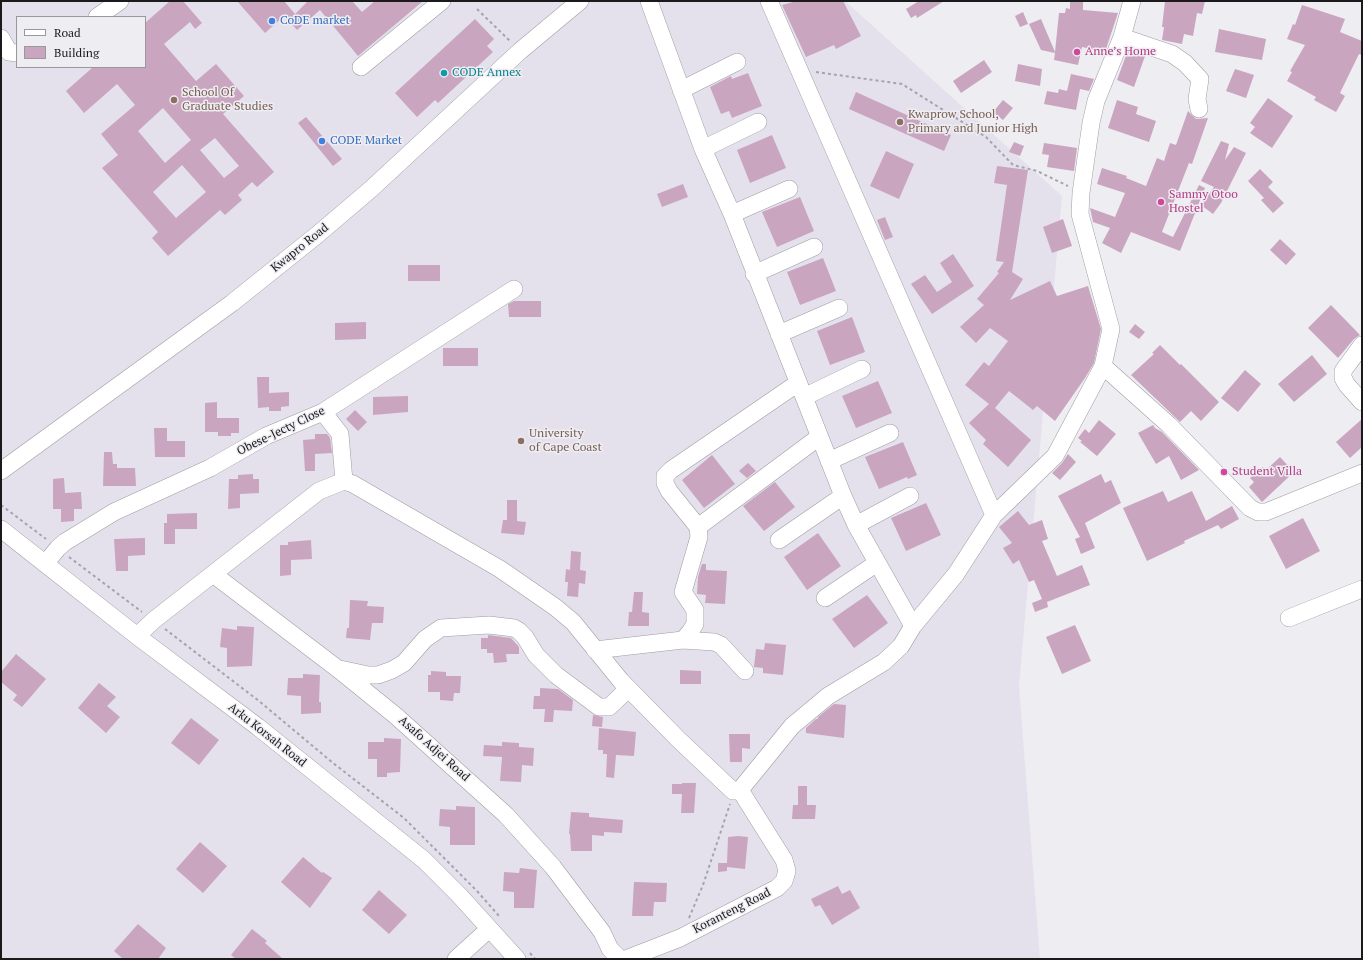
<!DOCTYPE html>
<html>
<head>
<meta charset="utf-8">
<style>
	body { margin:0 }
	#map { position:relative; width:1363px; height:960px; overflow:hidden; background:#eeedf2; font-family:"PT Serif",serif }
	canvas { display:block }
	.frame { position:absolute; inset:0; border:2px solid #1a191b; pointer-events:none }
	.legend { position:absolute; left:16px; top:16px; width:130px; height:52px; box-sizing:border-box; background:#eeedf2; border:1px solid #99989c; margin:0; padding:5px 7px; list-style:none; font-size:12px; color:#1a191b }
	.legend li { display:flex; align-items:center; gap:8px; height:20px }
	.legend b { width:20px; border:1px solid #99989c }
</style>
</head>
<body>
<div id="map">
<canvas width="1363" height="960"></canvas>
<div class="frame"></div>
<ul class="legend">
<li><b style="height:5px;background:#fff"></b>Road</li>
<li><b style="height:11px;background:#caa5c0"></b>Building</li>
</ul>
</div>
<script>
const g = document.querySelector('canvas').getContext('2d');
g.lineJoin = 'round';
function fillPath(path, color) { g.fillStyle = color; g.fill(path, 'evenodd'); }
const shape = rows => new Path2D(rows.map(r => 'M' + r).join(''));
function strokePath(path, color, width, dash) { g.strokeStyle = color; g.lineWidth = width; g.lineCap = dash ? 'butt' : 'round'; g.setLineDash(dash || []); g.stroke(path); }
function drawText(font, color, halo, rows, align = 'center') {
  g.font = font + ' "PT Serif",serif'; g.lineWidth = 3; g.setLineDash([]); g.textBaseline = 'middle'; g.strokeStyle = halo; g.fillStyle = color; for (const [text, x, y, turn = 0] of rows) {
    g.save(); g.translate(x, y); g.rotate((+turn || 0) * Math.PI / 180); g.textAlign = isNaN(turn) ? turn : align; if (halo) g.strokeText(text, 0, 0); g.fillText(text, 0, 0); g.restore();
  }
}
fillPath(shape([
	[1,1,845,1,1062,196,1019,686,1040,959,1,959],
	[17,17,145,17,145,67,17,67]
]), '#e4e1ed');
fillPath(shape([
	[170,1,183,1,202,23,195,29,190,22,164,44,196,81,216,64,244,96,223,114,274,172,257,187,252,182,238,195,242,200,225,215,220,210,168,256,152,238,158,232,102,168,118,155,101,134,135,105,117,84,84,113,66,91,93,67,145,67,145,23],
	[163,108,191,140,165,163,138,131],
	[215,138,239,166,224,178,200,150],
	[182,165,206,192,176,218,153,192],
	[237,1,284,1,295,14,308,1,352,1,362,12,375,1,423,1,358,56,320,10,297,30,284,16,265,33],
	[797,1,843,1,861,36,836,49,834,45,806,57,782,5],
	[919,1,944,1,917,18,916,15,911,18,906,9],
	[1070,1,1083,1,1083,10,1118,13,1105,52,1082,47,1078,65,1054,60,1055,53,1041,50,1029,24,1041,19,1055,52,1059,13,1065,13,1066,8,1070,9],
	[1165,1,1205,1,1202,14,1197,13,1193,36,1184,34,1182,44,1162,40,1164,27,1162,27],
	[1302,5,1345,19,1340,32,1362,41,1362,55,1359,54,1340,93,1345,96,1336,112,1314,100,1316,97,1287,81,1292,72,1290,71,1305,45,1287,39,1293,24,1295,25],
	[1023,12,1028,24,1020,27,1015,16],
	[475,19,494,39,487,46,493,52,438,103,435,100,417,117,395,93],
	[1219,29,1266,39,1262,60,1215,52],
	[1128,50,1145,56,1134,87,1117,80],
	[984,60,992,72,961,93,953,81],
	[1018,64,1042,69,1040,86,1015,81],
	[1235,69,1254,75,1246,98,1226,91],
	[748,73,762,106,732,118,729,111,721,114,710,87,731,76,732,79],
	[1071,74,1094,79,1089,91,1080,89,1076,110,1044,104,1047,91,1058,93,1059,89,1067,91],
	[856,92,951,135,944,151,849,109],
	[1268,98,1293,116,1272,148,1250,133,1255,127,1250,123],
	[1003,100,1013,108,1003,120,993,112],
	[1117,100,1138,107,1136,114,1156,121,1149,142,1108,128],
	[1188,111,1196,119,1208,118,1192,164,1189,163,1162,232,1173,237,1199,185,1205,188,1180,251,1131,232,1121,253,1102,243,1110,228,1093,222,1090,208,1115,217,1125,193,1097,184,1102,168,1127,176,1126,178,1146,186,1157,158,1164,161,1170,143,1176,145],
	[306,117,342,159,333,166,298,123],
	[772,135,786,168,750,183,737,150],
	[1221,141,1229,144,1225,160,1234,147,1246,153,1221,203,1213,214,1201,205,1214,187,1201,181],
	[1014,142,1024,146,1020,156,1009,152],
	[1044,143,1077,148,1074,171,1047,167,1049,155,1042,154],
	[886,151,914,164,899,199,870,186],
	[997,166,1028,170,1012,272,1023,279,1010,300,1050,281,1057,296,1088,286,1101,329,1094,363,1085,378,1055,421,1037,406,1033,410,1009,391,995,408,1031,440,1008,467,983,444,986,440,969,423,989,404,965,385,984,362,989,366,1008,341,990,328,976,343,960,327,984,305,977,299,999,273,997,272,1004,262,996,261,1007,185,994,183],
	[1260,169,1273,182,1268,187,1284,203,1273,213,1261,200,1264,198,1248,181],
	[683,184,688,197,662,207,657,194],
	[800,197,814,231,777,247,762,212],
	[885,217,893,237,885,240,877,220],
	[1063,219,1072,246,1052,253,1043,227],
	[1280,239,1296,254,1286,265,1270,250],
	[953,254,974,286,932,314,911,284,925,275,937,292,952,282,940,263],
	[823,258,836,291,800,305,787,272],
	[408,265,440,265,440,281,408,281],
	[514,301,541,301,541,317,509,317,508,304],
	[1331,305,1360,335,1354,339,1338,358,1308,328],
	[852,317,865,352,830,365,817,331],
	[366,322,366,339,335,340,335,323],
	[1135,324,1145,332,1139,339,1129,332],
	[1160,345,1180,365,1181,364,1219,402,1201,421,1191,411,1180,422,1131,375,1154,354,1152,353],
	[443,348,478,348,478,366,443,366],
	[1312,355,1327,374,1294,402,1278,384],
	[1245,370,1261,384,1238,412,1221,398],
	[257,377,269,377,269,393,289,392,289,406,281,407,281,411,269,411,269,407,258,408],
	[878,381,892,413,856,428,842,396],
	[408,396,408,412,373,415,373,397],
	[217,402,217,418,239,418,239,433,231,433,231,436,218,436,218,432,205,432,205,403],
	[355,410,367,422,358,431,346,419],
	[1362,419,1362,447,1350,458,1336,442],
	[1099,420,1116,434,1097,456,1080,442,1082,441,1078,438,1085,429,1089,433],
	[1153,425,1155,428,1162,432,1199,470,1181,480,1169,456,1156,464,1138,433],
	[154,428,167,428,167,441,185,441,185,457,155,457],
	[315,434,327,434,330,438,332,453,315,454,315,471,305,471,303,440,315,439],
	[903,442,917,475,908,479,907,477,879,489,865,457],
	[104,452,112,452,113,464,117,464,117,468,135,468,136,486,103,486],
	[1068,454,1076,462,1060,480,1052,473,1062,463],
	[712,455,735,484,704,508,682,480],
	[1280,457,1294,472,1262,502,1249,487,1254,482,1250,478,1263,467,1266,470],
	[748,463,756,471,747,478,739,471],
	[253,474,253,479,259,479,259,493,240,494,240,508,228,509,229,479,238,479,238,475],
	[1101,474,1105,483,1111,480,1121,503,1085,523,1095,548,1081,554,1075,539,1080,537,1058,496],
	[64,478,65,493,81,492,82,509,74,509,74,521,61,522,61,509,53,509,53,479],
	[775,482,795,507,764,531,743,506],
	[1163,491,1168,502,1192,491,1206,521,1232,506,1239,519,1221,529,1218,525,1184,541,1185,543,1147,561,1123,508],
	[507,500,517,500,517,521,526,522,524,535,501,533,503,520,507,520],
	[926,503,941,535,906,551,891,518],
	[1018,511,1029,525,1042,520,1048,539,1042,541,1057,576,1082,565,1090,585,1047,602,1048,607,1035,612,1032,603,1042,599,1034,580,1029,582,1019,560,1013,564,1003,548,1012,543,999,527],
	[197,513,197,529,175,529,175,544,164,544,164,523,167,523,167,514],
	[1303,518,1320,551,1286,569,1269,536],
	[818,533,841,566,807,590,784,557],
	[145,538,145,555,128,556,128,571,116,571,114,539],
	[311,540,312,559,291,560,291,575,280,576,280,545,288,545,288,542],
	[571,551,581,552,580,570,586,571,585,584,579,583,578,597,567,596,568,582,565,582,566,569,570,570],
	[702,564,706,564,706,570,727,571,725,604,705,603,706,595,697,594,698,577],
	[634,592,643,592,642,612,649,613,649,626,628,626,629,612,632,612],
	[867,595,888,623,854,648,832,619],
	[350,600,368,601,367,606,384,607,383,623,372,623,370,640,346,638,347,628,349,628],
	[1075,625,1091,661,1062,674,1046,637],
	[237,626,254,627,252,666,227,667,227,648,220,647,222,628,237,630],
	[488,635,511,638,519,647,519,654,506,654,507,662,494,663,493,653,487,653,487,649,481,649,481,638,488,638],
	[765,643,786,645,783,675,763,673,763,668,754,667,756,649,764,650],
	[16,654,46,679,22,707,13,700,17,695,1,682,1,672],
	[680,670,701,671,701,684,680,684],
	[431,671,446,672,446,676,461,676,460,693,454,693,453,701,440,700,440,692,428,692,428,675,431,675],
	[303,674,320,675,319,702,321,702,321,713,301,714,301,696,287,695,288,678,303,678],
	[99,683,116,697,107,706,120,717,106,733,78,708],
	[540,688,558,689,573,700,572,711,554,710,553,722,544,722,545,709,533,709,534,696,540,696],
	[834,704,846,705,844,738,806,733,806,728,816,719,818,719,818,717],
	[593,715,603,717,602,727,592,726],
	[191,718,219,740,199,765,171,743],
	[599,728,636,732,634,756,616,755,614,778,606,777,607,754,603,754,603,750,598,750],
	[729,734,750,734,750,749,742,748,742,762,730,762],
	[384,738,401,739,400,772,387,773,387,777,377,777,377,759,368,759,368,742,384,742],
	[502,742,519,743,519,747,534,748,533,766,522,765,521,782,500,781,502,757,483,756,484,745,502,746],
	[682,783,696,783,694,813,681,813,682,794,672,794,672,784,682,784],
	[798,786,807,786,807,805,816,805,815,819,792,819,793,805,798,805],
	[456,806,475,807,475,845,450,845,450,827,439,826,440,809,456,810],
	[571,812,589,813,589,817,623,820,622,833,604,832,604,836,592,835,592,851,571,851,570,834,569,834],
	[738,836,748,837,745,869,727,867,727,871,718,872,718,863,727,863,728,837],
	[200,842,227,866,203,893,176,869],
	[303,857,322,873,323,872,332,878,310,908,281,882],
	[520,868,537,870,534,908,514,908,514,892,503,891,504,872,519,873],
	[634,882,667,883,666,902,654,902,653,916,632,916],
	[838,886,842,894,850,890,860,908,832,925,820,905,815,907,811,899],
	[379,890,407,915,389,934,362,910],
	[138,924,166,948,158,959,123,959,114,951],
	[252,929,267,941,265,943,283,959,236,959,231,955]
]), '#caa5c0');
const minor = shape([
	[769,1,994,515],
	[97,17,120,1],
	[1122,37,1172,54,1185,63,1200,79,1197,99,1199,109],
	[1,38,9,52,17,53],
	[361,67,442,1],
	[681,90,737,62],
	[703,149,758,122],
	[732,214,789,189],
	[754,274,814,247],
	[779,334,839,308],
	[1362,345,1343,371,1343,378,1347,385,1362,402],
	[1103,366,1169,425,1250,508,1258,512,1266,512,1362,473],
	[804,397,862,369],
	[323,412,340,434,344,481],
	[829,461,890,433],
	[1,471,232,303,317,235,371,189,520,51,580,1],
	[856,525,910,496],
	[698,527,819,437],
	[1,529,137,636,258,727,424,860,459,895,517,959],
	[779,540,843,496],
	[45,564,58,548,65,542,114,512,210,468,266,436,323,412,514,289],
	[213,574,338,669,396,716,506,815,553,867,602,932,610,949,620,959],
	[825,598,877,563],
	[1289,618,1362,589],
	[913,626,956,574,994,515,1055,456,1103,366,1111,329,1080,214,1081,193,1091,123,1096,101,1122,37,1132,1],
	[137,636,154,620,319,491,344,481,353,484,500,569,555,607,573,622,621,681,678,739,733,791,740,790,792,726,828,696,884,662,901,646,913,626,856,525,843,496,732,214,703,149,649,1],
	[683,640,714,642,721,645,745,671],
	[595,650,683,640,690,632,695,624,695,610,683,592,699,537,698,527,669,491,665,483,665,476,671,470,798,383],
	[340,669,368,675,378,675,392,670,404,663,425,639,441,628,489,625,514,628,519,631,525,637,536,655,556,675,599,707,609,707,628,689],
	[456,959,489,929],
	[626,959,680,938,777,888,784,881,787,871,784,860,740,790]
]);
strokePath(minor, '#9e9da1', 18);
strokePath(shape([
	[477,9,511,42],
	[816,72,902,84,986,137,1013,165,1037,171,1068,186],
	[1,505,46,539],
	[69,557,142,612],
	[165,629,259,701,333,763,404,818,477,891,499,916],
	[689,918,703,885,730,804],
	[530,953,535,959]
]), '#a5a4a8', 2, [3, 3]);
strokePath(minor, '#fff', 17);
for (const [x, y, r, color] of [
	[272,21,4,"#3f7fe0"],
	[1077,52,4,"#d1479c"],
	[444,73,4,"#0f9aa8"],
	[174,100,4,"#8d6e63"],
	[900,122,4,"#8d6e63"],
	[322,141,4,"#3f7fe0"],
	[1161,202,4,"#d1479c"],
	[521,441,4,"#8d6e63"],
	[1224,472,4,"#d1479c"]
]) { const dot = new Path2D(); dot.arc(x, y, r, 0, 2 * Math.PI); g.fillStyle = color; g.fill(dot); strokePath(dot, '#eeedf2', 1.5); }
drawText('12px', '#366cbe', '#eeedf2', [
	["CoDE market",280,21],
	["CODE Market",330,141]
], 'left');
drawText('12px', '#b23c85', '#eeedf2', [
	["Anne’s Home",1085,52],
	["Sammy Otoo",1169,195],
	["Hostel",1169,209],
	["Student Villa",1232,472]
], 'left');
drawText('12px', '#0d838f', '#eeedf2', [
	["CODE Annex",452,73]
], 'left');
drawText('12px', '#785e54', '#eeedf2', [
	["School Of",182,93],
	["Graduate Studies",182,107],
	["Kwaprow School,",908,115],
	["Primary and Junior High",908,129],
	["University",529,434],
	["of Cape Coast",529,448]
], 'left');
drawText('12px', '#1a191b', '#eeedf2', [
	["Kwapro Road",300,248,-39],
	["Obese-Jecty Close",281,431,-26],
	["Arku Korsah Road",267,735,38],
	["Asafo Adjei Road",434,749,42],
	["Koranteng Road",732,911,-27]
]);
</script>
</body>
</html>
